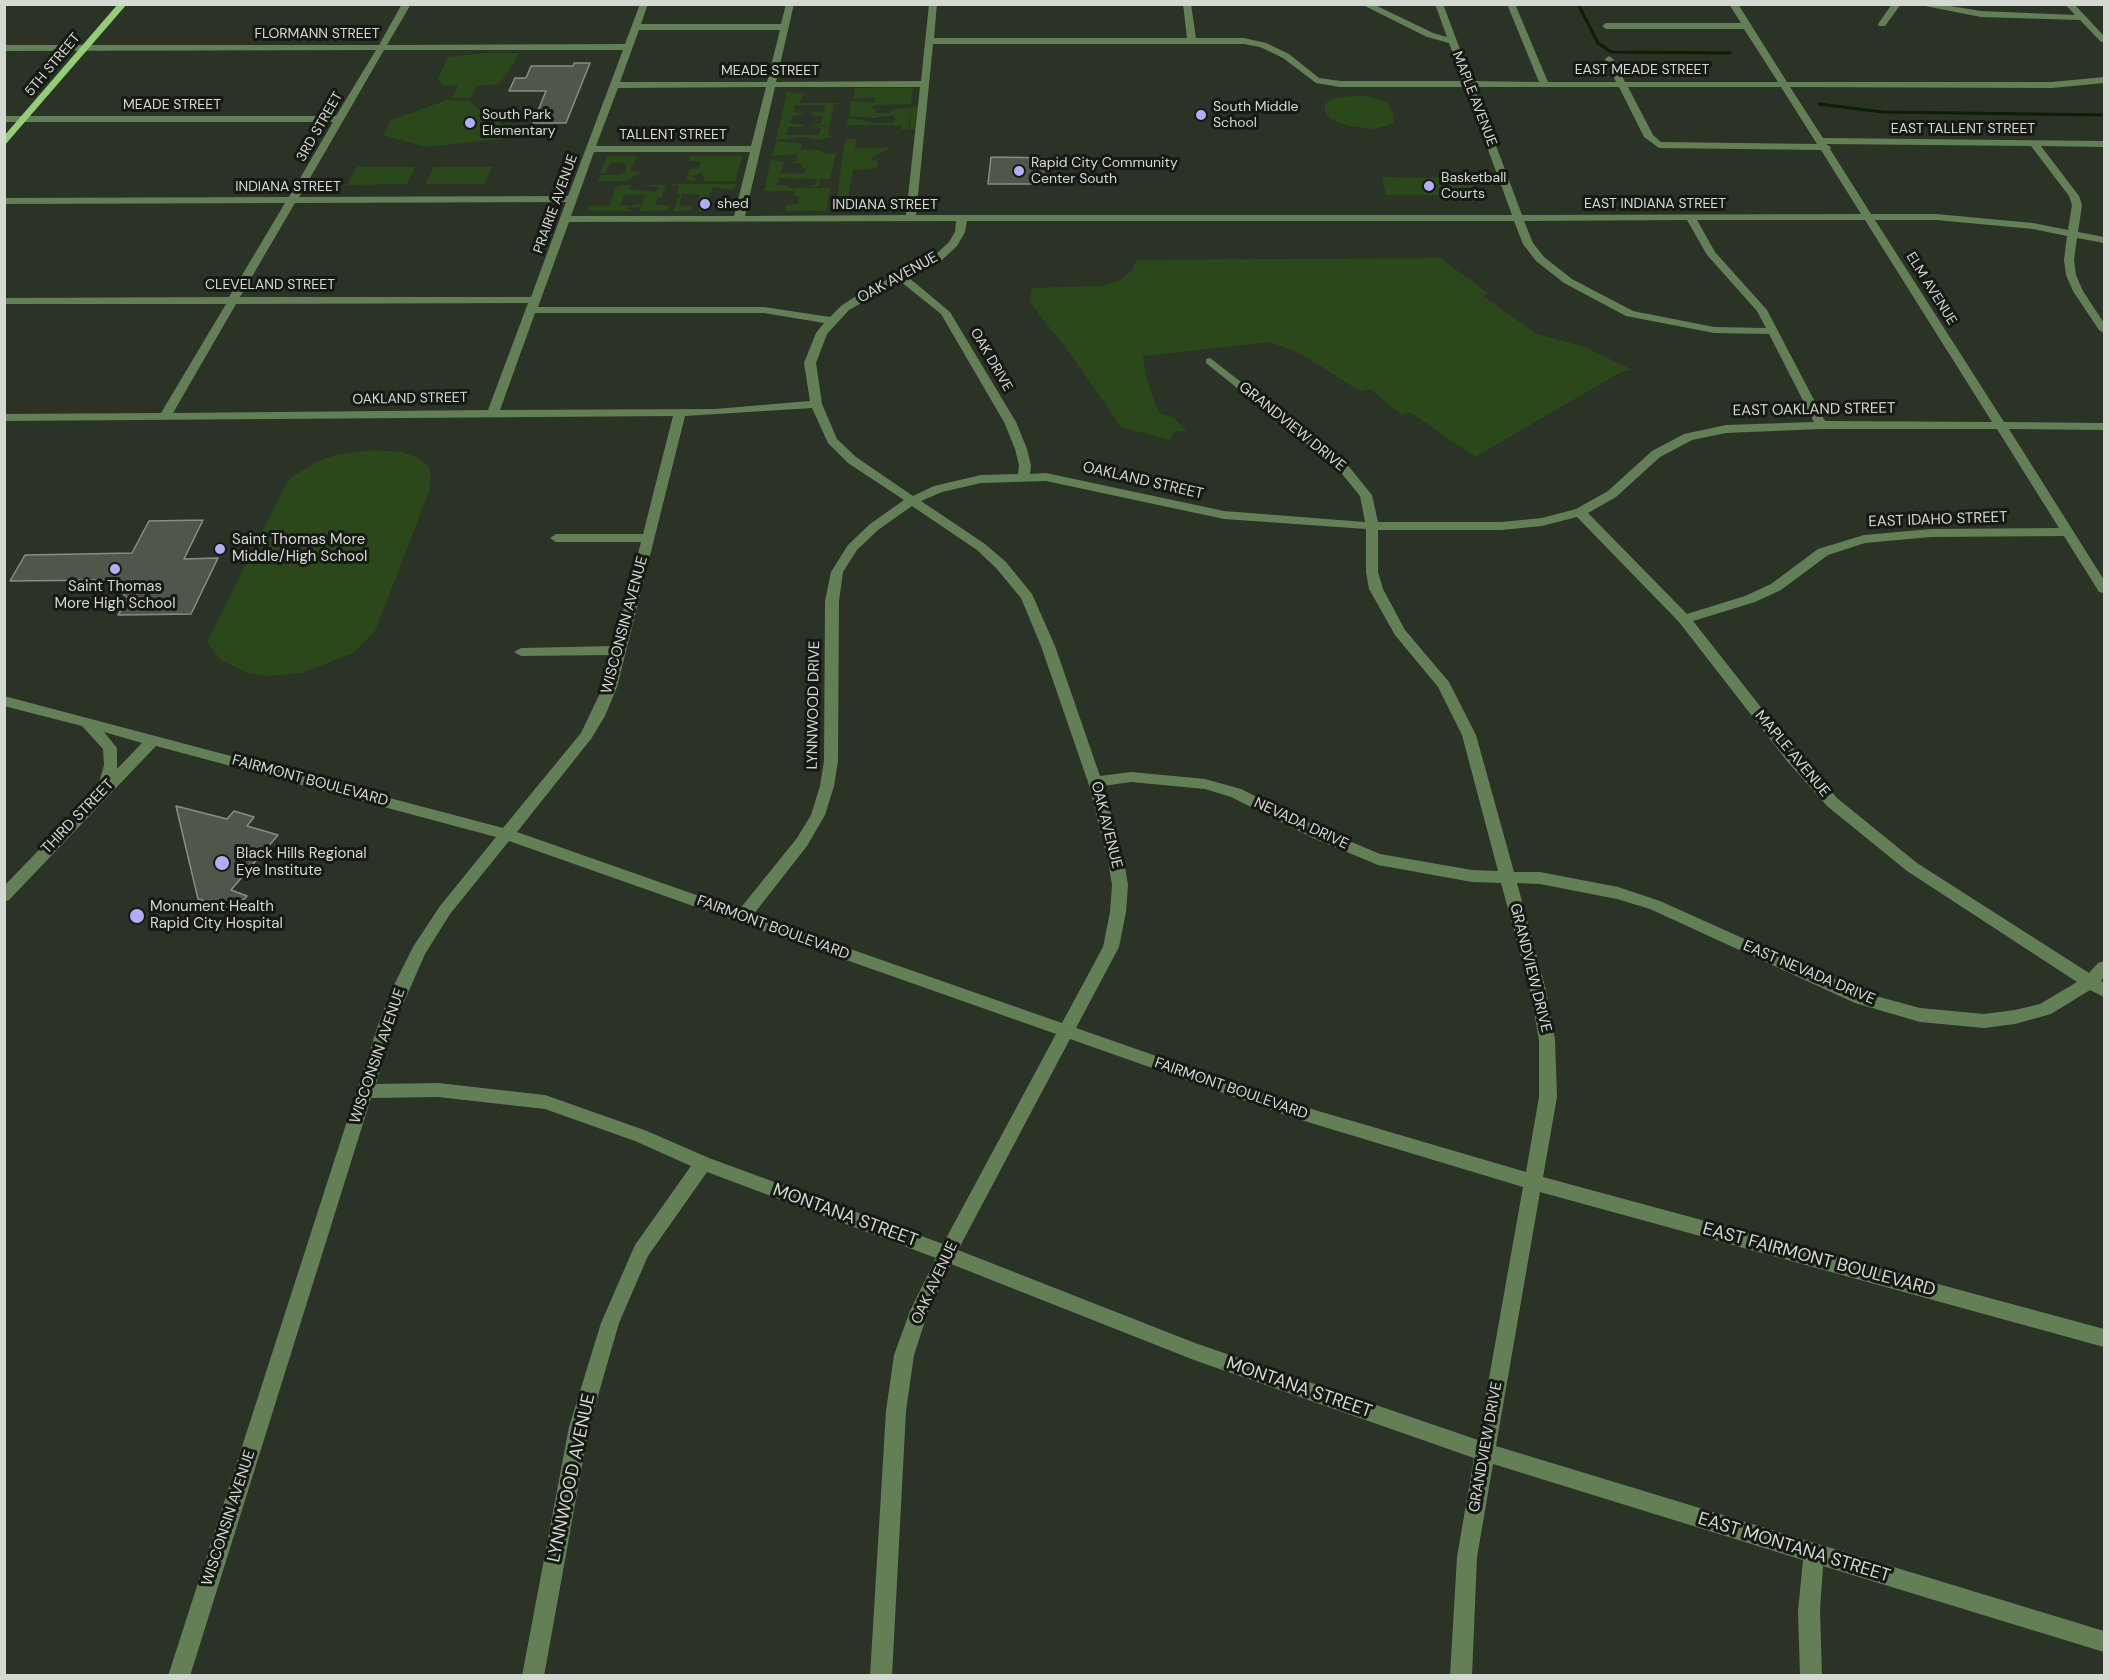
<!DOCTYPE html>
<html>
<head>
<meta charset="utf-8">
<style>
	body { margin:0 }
	#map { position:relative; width:2109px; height:1680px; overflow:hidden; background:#2b3327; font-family:"DM Sans",sans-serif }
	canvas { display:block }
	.frame { position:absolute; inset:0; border:6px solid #d4d9d2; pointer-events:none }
</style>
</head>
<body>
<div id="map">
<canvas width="2109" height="1680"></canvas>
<div class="frame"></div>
</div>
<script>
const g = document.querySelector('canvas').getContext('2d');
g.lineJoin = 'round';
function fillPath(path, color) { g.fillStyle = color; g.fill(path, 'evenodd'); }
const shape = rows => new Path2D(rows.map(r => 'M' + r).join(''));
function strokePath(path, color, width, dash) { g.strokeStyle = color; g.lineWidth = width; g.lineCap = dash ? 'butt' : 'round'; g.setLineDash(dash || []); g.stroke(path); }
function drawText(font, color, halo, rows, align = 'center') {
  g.font = font + ' "DM Sans",sans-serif'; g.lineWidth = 6; g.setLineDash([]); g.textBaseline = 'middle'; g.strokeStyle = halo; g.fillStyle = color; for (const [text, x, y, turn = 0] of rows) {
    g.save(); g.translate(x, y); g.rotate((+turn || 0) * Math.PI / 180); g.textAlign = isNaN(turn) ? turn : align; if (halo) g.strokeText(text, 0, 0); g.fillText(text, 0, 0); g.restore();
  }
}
fillPath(shape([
	[484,53,518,53,514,64,499,84,477,86,470,98,452,98,458,86,442,85,438,78,448,57],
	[855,88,878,88,878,92,879,88,913,88,911,104,876,105,870,108,875,109,875,113,889,113,890,110,917,107,915,129,910,130,911,110,908,130,901,129,901,125,847,125,848,118,876,123,892,123,896,120,893,115,875,118,849,116,851,101,875,103,875,97,853,99],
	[787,92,805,93,799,103,845,103,834,104,830,125,808,125,821,123,822,116,813,116,810,112,824,112,825,105,795,105,794,112,806,114,792,116,791,123,804,125,802,127,788,127,786,135,819,135,821,128,808,126,829,126,828,135,833,136,819,140,804,137,776,140],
	[1362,95,1388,102,1393,114,1394,121,1390,125,1374,129,1349,126,1332,120,1325,113,1325,104,1334,98],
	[447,100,470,101,485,115,508,127,502,139,426,147,383,135,391,120],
	[845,139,856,139,855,148,890,148,873,156,872,160,878,161,877,168,853,170,847,205,887,205,891,202,892,196,900,196,899,210,835,210],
	[776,141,802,144,801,150,818,150,826,154,836,153,830,179,820,179,819,187,804,187,815,185,817,179,779,178,777,185,789,186,788,188,830,188,826,211,785,211,786,205,798,204,799,197,794,196,795,191,764,191,771,160,785,162,780,173,805,173,805,168,801,168,802,163,792,163,796,162,797,154,772,156],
	[607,156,637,156,630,171,642,172,626,181,598,181,600,175,621,175,626,171,625,163,610,162,606,173,600,173],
	[689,156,742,156,735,181,704,181,703,172,692,177,696,179,694,181,686,179,690,169,699,168,701,161,689,161],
	[357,167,415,167,407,184,347,185],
	[434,167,492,167,485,184,425,184],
	[1382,177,1471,178,1476,195,1386,195],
	[672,184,736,184,734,190,713,187,702,211,698,211,699,194,682,194,679,206,693,206,691,211,673,211,680,194,677,194,679,185,672,186],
	[622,185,631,185,630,189,656,192,659,187,643,185,666,185,661,198,658,198,655,205,669,205,667,211,640,211,641,207,631,208,632,205,642,204,645,195,624,195,621,205,630,205,628,209,633,211,588,211,589,206,610,206,615,187],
	[1440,258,1489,294,1483,296,1537,334,1583,346,1632,370,1621,372,1475,457,1410,412,1402,415,1370,389,1360,391,1299,353,1270,342,1143,356,1146,376,1157,408,1161,414,1173,417,1187,431,1175,431,1169,440,1121,427,1074,359,1029,301,1032,288,1103,286,1122,279,1132,270,1137,260],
	[373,450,402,452,417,457,428,465,431,475,429,492,375,631,353,653,302,673,266,676,248,673,221,660,207,642,285,486,292,477,316,462,335,455]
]), '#2a4819');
strokePath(shape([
	[1578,4,1598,43,1611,52,1730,53],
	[1819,104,1883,112,2104,115]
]), '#0c1f02', 3);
const building = shape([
	[574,63,590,63,566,123,533,123,546,91,509,91,515,78,526,78,531,66,573,66,574,63],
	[991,157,1050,158,1049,184,988,184,991,157],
	[203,520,184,559,218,558,191,614,118,615,128,598,106,580,10,581,25,555,132,553,149,521,203,520],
	[176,806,227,819,234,811,254,817,247,826,278,835,231,890,247,896,235,909,198,899,176,806]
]);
fillPath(building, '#4f574b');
strokePath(building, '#868f82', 1.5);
fillPath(shape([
	[402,4,411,4,387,45,625,44,640,4,648,4,641,24,781,24,786,4,794,4,776,82,921,81,929,4,937,4,934,38,1187,38,1183,4,1191,4,1196,38,1244,38,1266,43,1289,54,1319,78,1340,81,1463,81,1449,43,1427,37,1361,4,1373,4,1433,33,1447,37,1435,4,1443,4,1472,81,1539,82,1507,4,1515,4,1548,82,1616,82,1605,59,1609,56,1613,59,1625,82,1778,82,1744,29,1606,29,1602,26,1606,23,1741,23,1729,4,1738,4,1787,82,2052,82,2104,77,2104,83,2052,88,1790,87,1823,138,2104,141,2104,147,2041,146,2079,196,2082,205,2078,232,2104,237,2104,243,2077,238,2074,260,2076,275,2083,291,2104,323,2104,333,2099,330,2073,291,2066,275,2064,260,2067,236,2033,229,1936,220,1875,220,2004,422,2104,423,2104,430,2009,429,2104,580,2104,593,2099,592,2064,536,1931,537,1865,543,1828,555,1781,590,1755,602,1693,621,1797,753,1837,798,1917,863,2089,973,2098,963,2104,961,2104,977,2101,981,2104,983,2104,997,2090,990,2051,1014,2015,1024,1984,1028,1920,1022,1855,1003,1650,909,1617,899,1540,884,1517,883,1546,990,1555,1040,1557,1097,1543,1177,2104,1329,2104,1347,1540,1192,1496,1446,2104,1631,2104,1652,1823,1566,1820,1611,1822,1676,1800,1676,1798,1611,1803,1560,1493,1464,1477,1557,1472,1676,1450,1676,1457,1557,1474,1458,1194,1360,951,1264,928,1312,914,1355,906,1411,892,1676,870,1676,886,1411,894,1355,910,1311,936,1258,707,1172,648,1256,619,1323,589,1427,544,1676,522,1676,569,1427,601,1323,635,1245,691,1166,635,1141,545,1109,438,1097,371,1098,190,1676,168,1676,378,1025,392,989,413,947,440,906,496,837,156,746,9,900,4,902,4,886,97,790,104,765,103,749,82,726,4,706,4,696,503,828,581,733,603,687,611,655,521,656,514,652,521,648,614,646,641,542,556,542,550,538,556,534,643,534,673,416,4,421,4,414,161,413,226,304,4,304,4,298,229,297,285,203,4,204,4,198,289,197,333,122,4,122,4,116,336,116,376,50,4,51,4,45,379,45,402,4],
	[639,30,780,30,767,82,620,82,639,30],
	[933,44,1244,44,1260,47,1283,58,1316,83,1340,87,1465,87,1512,215,916,215,933,44],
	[384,50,623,50,568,196,299,197,384,50],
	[766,87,751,146,596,146,618,88,766,87],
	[775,87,920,87,906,215,745,216,775,87],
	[1474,87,1619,87,1644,137,1659,148,1821,150,1861,214,1522,215,1474,87],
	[1628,87,1781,87,1817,144,1661,142,1653,135,1628,87],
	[1826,144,2031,146,2069,196,2072,205,2068,230,2033,223,1936,214,1871,214,1830,149,1831,147,1826,144],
	[594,152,750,152,734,216,571,216,594,152],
	[566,202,531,297,240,297,295,203,566,202],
	[1687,220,1707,255,1757,311,1766,328,1714,327,1633,311,1572,279,1544,257,1533,243,1524,221,1687,220],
	[1697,220,1865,220,1992,422,1825,421,1767,310,1715,252,1697,220],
	[956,221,955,232,949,242,934,256,862,292,841,306,830,317,764,307,538,307,569,222,956,221],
	[967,221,1514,221,1523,244,1536,261,1564,283,1626,316,1714,333,1769,334,1814,422,1726,425,1684,434,1652,451,1608,491,1576,509,1542,518,1502,522,1378,522,1372,495,1346,463,1210,358,1206,359,1206,363,1338,469,1360,496,1365,522,1224,511,1046,473,1030,474,1031,465,1027,449,1016,422,950,312,908,277,942,260,957,246,965,232,967,221],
	[900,281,941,314,1004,422,1015,449,1019,465,1018,474,981,475,934,486,913,496,856,457,837,439,822,404,816,363,827,334,849,310,900,281],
	[528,303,488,410,173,413,236,304,528,303],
	[535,313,764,313,824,323,816,333,804,363,810,401,715,409,500,410,535,313],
	[812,408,828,443,848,463,904,500,870,524,848,545,831,572,825,601,824,761,820,786,811,815,797,838,739,910,517,832,591,739,605,716,617,687,685,416,812,408],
	[1821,429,1997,429,2059,528,1931,529,1864,535,1818,549,1771,584,1745,596,1687,614,1588,513,1616,497,1660,457,1692,440,1726,433,1821,429],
	[1046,481,1224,519,1366,529,1366,572,1369,589,1395,635,1438,687,1462,735,1498,871,1472,870,1380,854,1323,830,1241,789,1205,779,1131,772,1100,776,1055,646,1032,594,1006,562,985,544,921,501,942,492,981,483,1046,481],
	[912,506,977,550,996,568,1021,598,1041,646,1088,782,1108,861,1112,885,1110,912,1103,947,1062,1023,753,915,807,846,825,815,834,786,838,761,839,601,843,572,857,550,878,530,912,506],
	[1577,517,1679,622,1787,761,1827,806,1907,871,2077,982,2040,1004,2015,1010,1984,1014,1920,1008,1865,993,1660,901,1618,887,1540,872,1514,872,1476,735,1449,682,1405,630,1383,589,1378,572,1378,530,1502,530,1542,526,1577,517],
	[104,732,142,743,117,769,117,748,104,732],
	[1131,782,1205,789,1231,797,1313,838,1378,865,1472,882,1501,883,1530,990,1539,1040,1539,1097,1526,1172,1291,1103,1076,1028,1119,947,1126,912,1128,885,1124,861,1103,786,1131,782],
	[509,841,1056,1034,943,1244,709,1158,647,1131,545,1095,438,1083,376,1084,394,1025,425,954,450,914,509,841],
	[1070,1039,1291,1117,1523,1187,1478,1440,1195,1343,958,1250,1070,1039],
	[1892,4,1901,4,1885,26,1879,26,1878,24,1892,4],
	[1915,4,1938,4,1981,11,2075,15,2065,4,2074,4,2104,36,2104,42,2101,42,2080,20,1981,17,1915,4]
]), '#637f56');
fillPath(shape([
	[118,4,127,4,4,146,4,136,118,4]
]), '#93ce76');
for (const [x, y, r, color] of [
	[1201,115,6,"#b1adfa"],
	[470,123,6,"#b1adfa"],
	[1019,171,6,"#b1adfa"],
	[1429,186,6,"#b1adfa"],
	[705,204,6,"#b1adfa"],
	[220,549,6,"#b1adfa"],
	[115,569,6,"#b1adfa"],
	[222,863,8,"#b1adfa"],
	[137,916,8,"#b1adfa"]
]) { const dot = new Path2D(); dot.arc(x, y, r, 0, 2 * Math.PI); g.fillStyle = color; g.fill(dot); strokePath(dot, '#161914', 2); }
drawText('14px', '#d4d9d2', '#161914', [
	["FLORMANN STREET",317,34],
	["5TH STREET",53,65,-50],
	["EAST MEADE STREET",1642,70],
	["MEADE STREET",770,71],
	["MAPLE AVENUE",1474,99,69],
	["MEADE STREET",172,105],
	["3RD STREET",320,127,-60],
	["EAST TALLENT STREET",1963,129],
	["TALLENT STREET",673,135],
	["INDIANA STREET",288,187],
	["PRAIRIE AVENUE",556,204,-70],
	["EAST INDIANA STREET",1655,204],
	["INDIANA STREET",885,205],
	["CLEVELAND STREET",270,285],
	["ELM AVENUE",1931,289,58],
	["OAK DRIVE",991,360,60],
	["OAKLAND STREET",410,399,-1]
]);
drawText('14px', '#d4d9d2', '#161914', [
	["South Middle",1213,107],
	["School",1213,123],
	["South Park",482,115],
	["Elementary",482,131],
	["Rapid City Community",1031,163],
	["Center South",1031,179],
	["Basketball",1441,178],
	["Courts",1441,194],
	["shed",717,204]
], 'left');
drawText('15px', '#d4d9d2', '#161914', [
	["OAK AVENUE",898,278,-29],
	["EAST OAKLAND STREET",1814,410,-1],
	["GRANDVIEW DRIVE",1292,427,39],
	["OAKLAND STREET",1143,481,13],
	["EAST IDAHO STREET",1938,520,-2],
	["WISCONSIN AVENUE",625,625,-75],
	["LYNNWOOD DRIVE",814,705,-89],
	["MAPLE AVENUE",1792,754,50],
	["FAIRMONT BOULEVARD",310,781,15],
	["THIRD STREET",78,817,-46],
	["NEVADA DRIVE",1301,824,25],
	["OAK AVENUE",1106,825,76],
	["FAIRMONT BOULEVARD",773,928,20],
	["GRANDVIEW DRIVE",1530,968,76],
	["EAST NEVADA DRIVE",1809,973,23],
	["WISCONSIN AVENUE",378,1056,-71],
	["FAIRMONT BOULEVARD",1231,1089,19],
	["OAK AVENUE",935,1283,-65],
	["GRANDVIEW DRIVE",1486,1447,-80],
	["WISCONSIN AVENUE",229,1518,-72]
]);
drawText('15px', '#d4d9d2', '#161914', [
	["Saint Thomas More",232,540],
	["Middle/High School",232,557],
	["Saint Thomas",115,587,"center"],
	["More High School",115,604,"center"],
	["Black Hills Regional",236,854],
	["Eye Institute",236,871],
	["Monument Health",150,907],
	["Rapid City Hospital",150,924]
], 'left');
drawText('18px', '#d4d9d2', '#161914', [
	["MONTANA STREET",845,1216,20],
	["EAST FAIRMONT BOULEVARD",1819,1260,15],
	["MONTANA STREET",1299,1388,19],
	["LYNNWOOD AVENUE",572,1478,-78],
	["EAST MONTANA STREET",1794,1548,17]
]);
</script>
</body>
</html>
